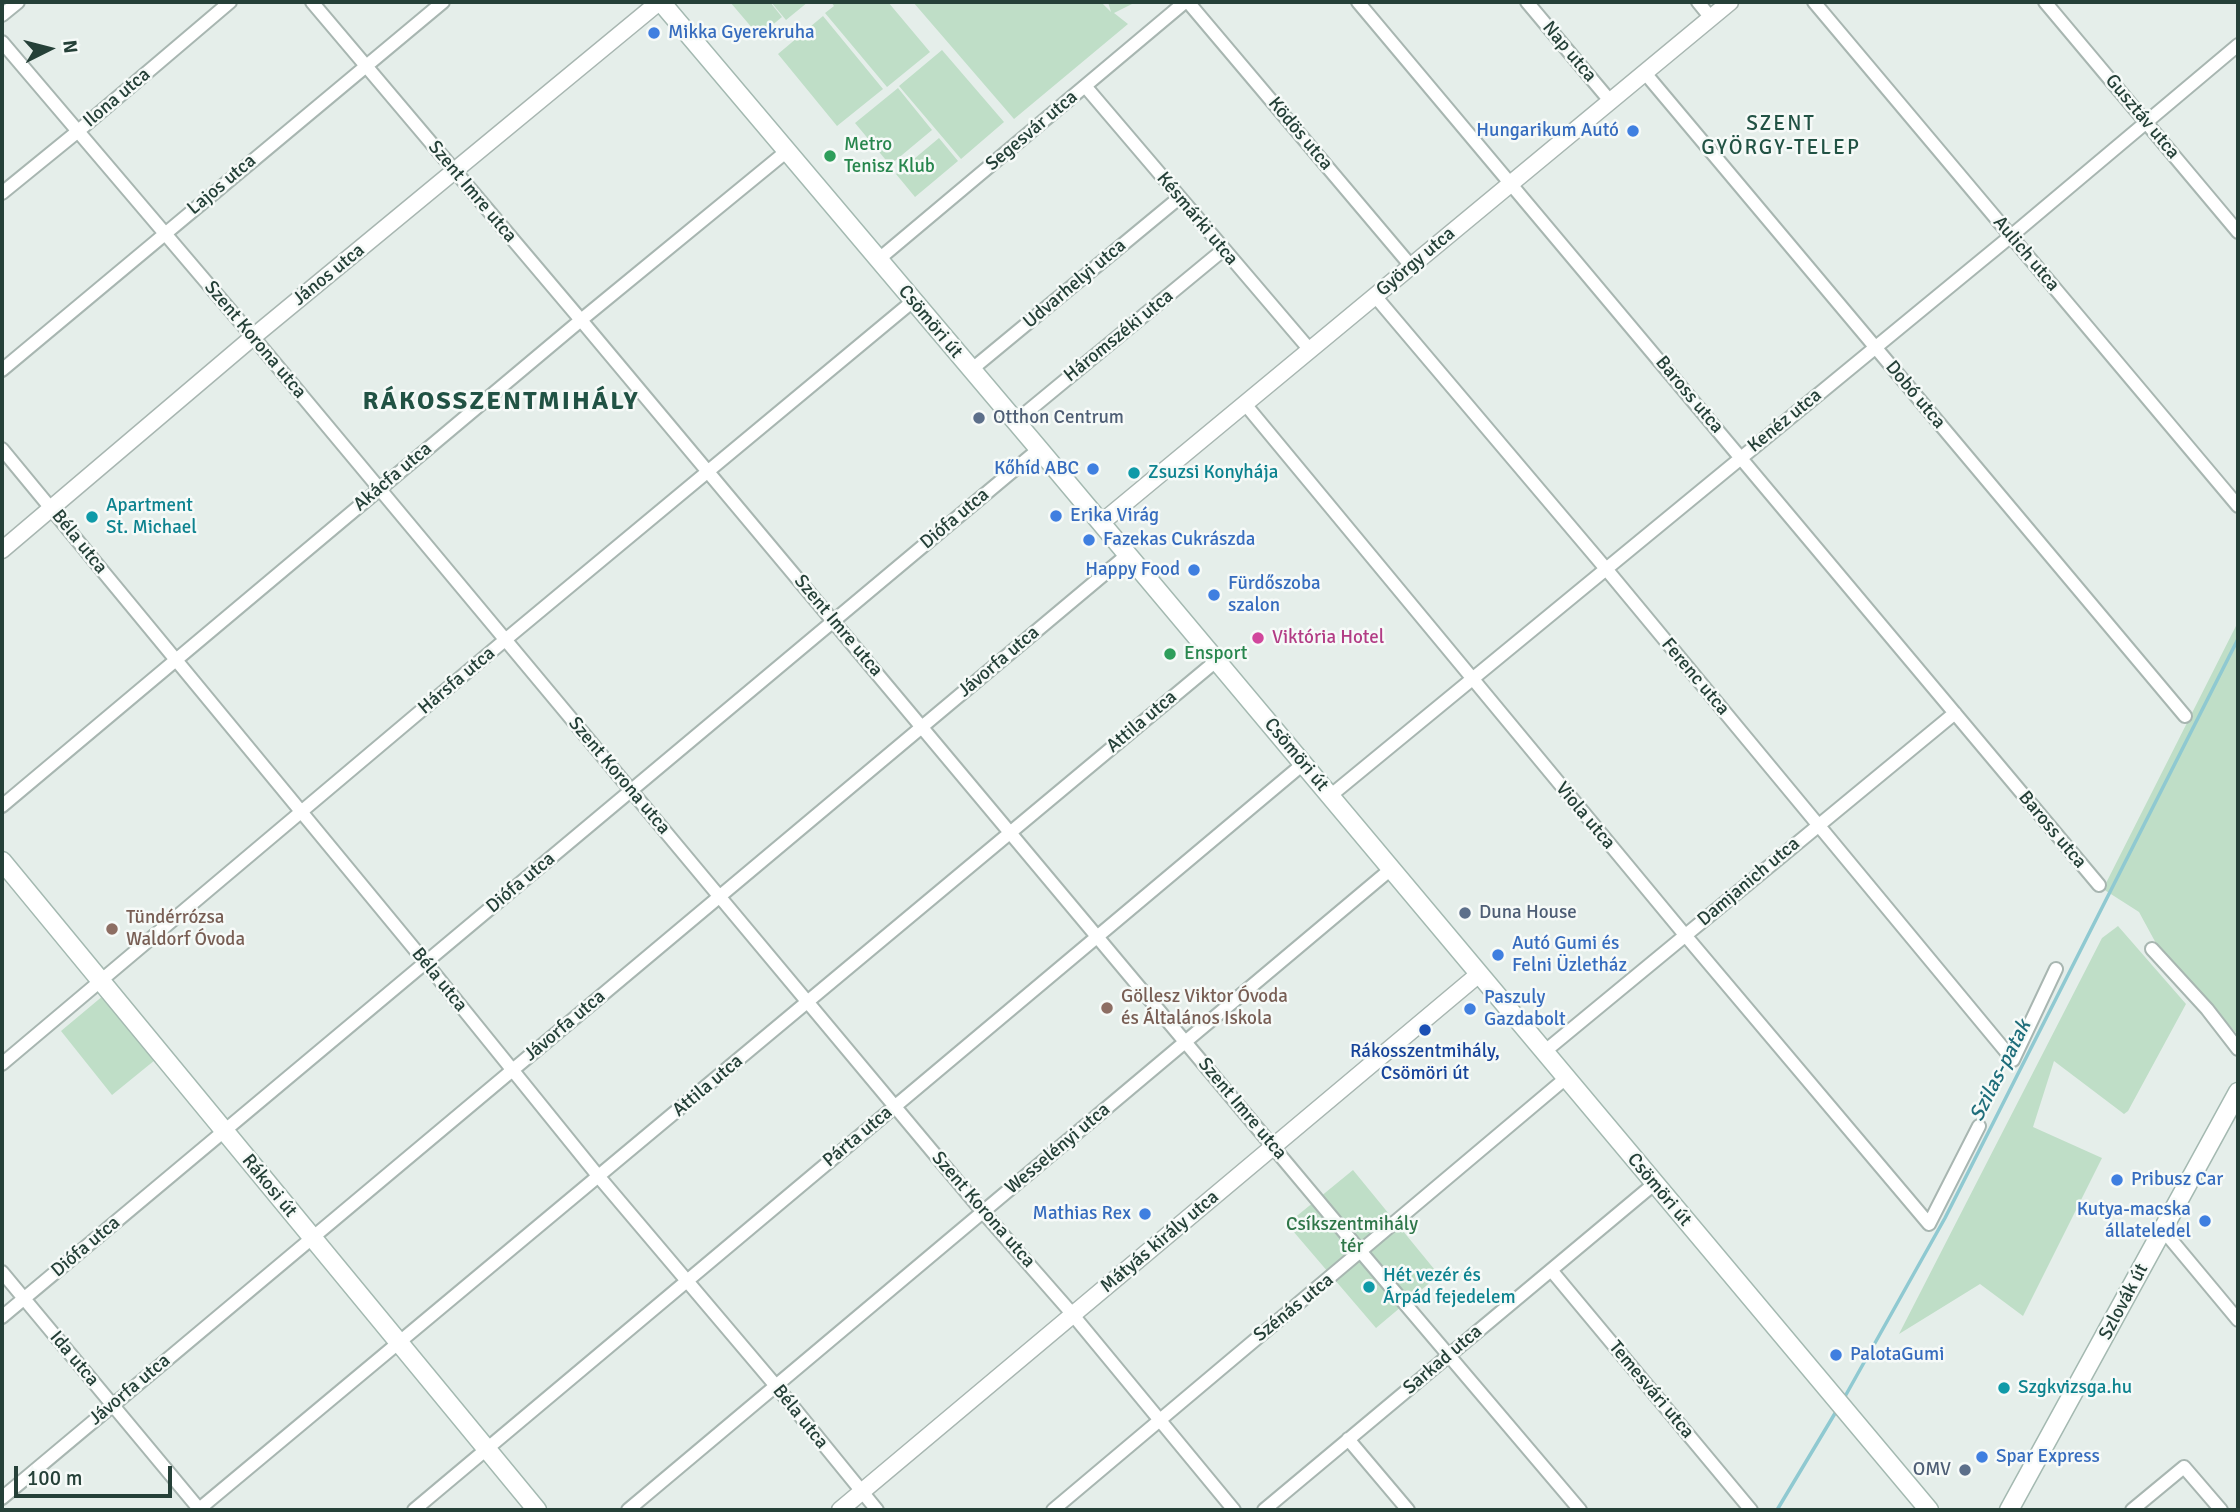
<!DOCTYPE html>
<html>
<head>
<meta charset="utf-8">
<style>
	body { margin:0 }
	#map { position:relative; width:2240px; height:1512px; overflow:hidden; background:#e5eeea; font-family:Signika,sans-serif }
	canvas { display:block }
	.frame { position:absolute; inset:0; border:4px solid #254038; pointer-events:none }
	.north { position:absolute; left:14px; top:14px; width:70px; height:70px; -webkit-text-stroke:5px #f6faf8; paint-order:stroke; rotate:84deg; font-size:19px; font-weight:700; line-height:28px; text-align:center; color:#254038 }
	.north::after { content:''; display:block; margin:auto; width:24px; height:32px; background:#254038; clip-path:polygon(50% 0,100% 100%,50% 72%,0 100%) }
	.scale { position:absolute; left:14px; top:1466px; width:158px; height:32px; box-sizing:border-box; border:4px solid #254038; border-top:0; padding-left:9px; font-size:21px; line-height:24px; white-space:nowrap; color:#254038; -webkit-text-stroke:5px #f6faf8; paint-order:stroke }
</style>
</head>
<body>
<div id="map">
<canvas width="2240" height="1512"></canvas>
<div class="frame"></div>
<div class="north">N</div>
<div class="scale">100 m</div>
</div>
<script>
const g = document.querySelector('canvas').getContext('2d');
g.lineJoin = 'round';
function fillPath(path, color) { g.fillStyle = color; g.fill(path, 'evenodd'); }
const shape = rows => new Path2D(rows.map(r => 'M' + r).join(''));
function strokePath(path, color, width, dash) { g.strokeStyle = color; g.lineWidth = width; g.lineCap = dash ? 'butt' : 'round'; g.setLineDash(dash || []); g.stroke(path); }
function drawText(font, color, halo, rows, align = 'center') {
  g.font = font + ' Signika,sans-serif'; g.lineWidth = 5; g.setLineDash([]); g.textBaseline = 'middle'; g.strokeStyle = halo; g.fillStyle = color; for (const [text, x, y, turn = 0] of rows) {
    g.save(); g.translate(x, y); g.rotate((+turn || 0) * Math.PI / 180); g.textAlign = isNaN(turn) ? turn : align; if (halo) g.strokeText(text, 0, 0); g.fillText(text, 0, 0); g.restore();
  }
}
fillPath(shape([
	[730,2,770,2,782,17,759,36],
	[771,2,808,2,786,20],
	[831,2,888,2,930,52,887,87,825,13,834,6],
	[913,2,1101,2,1111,12,1108,2,1136,2,1114,13,1128,24,1014,119],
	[823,16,883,89,837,126,778,54],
	[942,50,1004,122,961,159,899,86],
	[898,88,932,130,890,165,855,123],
	[939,138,958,161,915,197,896,174],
	[2238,622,2238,1035,2158,947,2139,912,2103,889],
	[2118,926,2186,1004,2128,1111,2124,1114,2054,1061,2033,1127,2102,1158,2023,1316,1980,1284,1899,1334,2102,938],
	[104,995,155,1060,112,1095,61,1031],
	[1353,1170,1439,1275,1376,1328,1287,1224]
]), '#bfdec7');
strokePath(shape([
	[1843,1400,1945,1218,2238,639],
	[1777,1510,1837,1410]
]), '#8fc9d1', 3.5);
const minor = shape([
	[312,2,581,320,1361,1252,1580,1510],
	[1188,2,1411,266],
	[1358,2,2099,885],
	[1527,2,1611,102],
	[1698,2,1711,18],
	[1814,2,2238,506],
	[2045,2,2238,232],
	[2,15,18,2],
	[2,42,253,337,719,896,983,1212,1068,1309,1234,1510],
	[1645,73,2185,716],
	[1085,86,1310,350],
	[2,193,77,132,230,2],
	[879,259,1185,2],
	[1375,296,1607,570,2013,1060,2056,969],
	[2,370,443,2],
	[971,370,1179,198],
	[1245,404,1685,935,1929,1224,1979,1126],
	[1016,421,1223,250],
	[2,449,426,963,599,1177,776,1386,877,1510],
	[1330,796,2011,236,2238,45],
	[2,806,581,320,787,151],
	[2152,949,2207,1009,2238,1049],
	[1544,1052,1955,713],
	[2,1064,505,640,913,301],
	[2163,1230,2238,1320],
	[1551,1270,1751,1510],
	[2,1272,200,1510],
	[2,1317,1039,449],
	[1348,1439,1408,1510],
	[2,1498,1127,555],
	[198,1510,1216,661],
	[414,1510,1303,764],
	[628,1510,1391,869],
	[1053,1510,1566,1078],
	[1264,1510,1654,1184],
	[2132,1510,2184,1467,2221,1510]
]);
const tertiary = shape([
	[1101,523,1730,2],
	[2,550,253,337,659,2],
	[840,1510,1479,974]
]);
const secondary = shape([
	[661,2,1039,449,1929,1510],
	[2,861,537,1510],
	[2009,1510,2238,1092]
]);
strokePath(minor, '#a8b6b1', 16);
strokePath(tertiary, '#a8b6b1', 19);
strokePath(secondary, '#a4b9b1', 21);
strokePath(minor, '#fff', 12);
strokePath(tertiary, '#fff', 16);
strokePath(secondary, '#fff', 18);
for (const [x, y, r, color] of [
	[654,33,7,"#3f7fe0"],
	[1633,131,7,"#3f7fe0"],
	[830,156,7,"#2e9e5b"],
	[979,418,7,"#5c6f8a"],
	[1093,469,7,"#3f7fe0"],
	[1134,473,7,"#0f9aa8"],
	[1056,516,7,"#3f7fe0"],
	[92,517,7,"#0f9aa8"],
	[1089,540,7,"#3f7fe0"],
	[1194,570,7,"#3f7fe0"],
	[1214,595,7,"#3f7fe0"],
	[1258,638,7,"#d1479c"],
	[1170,654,7,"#2e9e5b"],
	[1465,913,7,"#5c6f8a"],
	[112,929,7,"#8d6e63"],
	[1498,955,7,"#3f7fe0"],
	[1107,1008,7,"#8d6e63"],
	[1470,1009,7,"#3f7fe0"],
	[1425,1030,7,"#1a4fb4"],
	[2117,1180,7,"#3f7fe0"],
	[1145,1214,7,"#3f7fe0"],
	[2205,1221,7,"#3f7fe0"],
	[1369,1287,7,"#0f9aa8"],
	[1836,1355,7,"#3f7fe0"],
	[2004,1388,7,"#0f9aa8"],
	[1982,1457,7,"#3f7fe0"],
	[1965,1470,7,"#5c6f8a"]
]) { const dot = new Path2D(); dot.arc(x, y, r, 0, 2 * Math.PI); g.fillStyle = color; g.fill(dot); strokePath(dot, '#f6faf8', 2.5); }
drawText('19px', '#366cbe', '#f6faf8', [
	["Mikka Gyerekruha",668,33],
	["Hungarikum Autó",1619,131,"right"],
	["Kőhíd ABC",1079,469,"right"],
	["Erika Virág",1070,516],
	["Fazekas Cukrászda",1103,540],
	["Happy Food",1180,570,"right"],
	["Fürdőszoba",1228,584],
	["szalon",1228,606],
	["Autó Gumi és",1512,944],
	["Felni Üzletház",1512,966],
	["Paszuly",1484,998],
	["Gazdabolt",1484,1020],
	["Pribusz Car",2131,1180],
	["Kutya-macska",2191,1210,"right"],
	["állateledel",2191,1232,"right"],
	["Mathias Rex",1131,1214,"right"],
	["PalotaGumi",1850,1355],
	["Spar Express",1996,1457]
], 'left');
drawText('19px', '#254038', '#f6faf8', [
	["Nap utca",1569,52,50],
	["Ilona utca",117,98,-40],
	["Gusztáv utca",2142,117,50],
	["Segesvár utca",1032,131,-40],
	["Ködös utca",1300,134,50],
	["Lajos utca",222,185,-40],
	["Szent Imre utca",472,192,50],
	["Késmárki utca",1197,219,50],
	["Aulich utca",2026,254,50],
	["György utca",1416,262,-40],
	["János utca",329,275,-39],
	["Udvarhelyi utca",1075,284,-40],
	["Csömöri út",930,322,50],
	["Háromszéki utca",1119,336,-39],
	["Szent Korona utca",255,340,50],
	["Baross utca",1689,395,50],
	["Dobó utca",1915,395,50],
	["Kenéz utca",1785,421,-39],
	["Akácfa utca",393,477,-40],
	["Diófa utca",955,519,-40],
	["Béla utca",79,542,51],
	["Szent Imre utca",838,626,50],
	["Jávorfa utca",999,662,-40],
	["Ferenc utca",1695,677,50],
	["Hársfa utca",457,681,-40],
	["Attila utca",1142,722,-40],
	["Csömöri út",1296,755,50],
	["Szent Korona utca",619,776,50],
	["Viola utca",1585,816,50],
	["Baross utca",2052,830,50],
	["Damjanich utca",1749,882,-40],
	["Diófa utca",521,883,-40],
	["Béla utca",439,980,51],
	["Jávorfa utca",565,1026,-40],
	["Attila utca",708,1086,-40],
	["Szent Imre utca",1242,1109,50],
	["Párta utca",858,1137,-40],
	["Wesselényi utca",1058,1149,-40],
	["Rákosi út",269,1186,51],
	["Csömöri út",1659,1190,50],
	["Szent Korona utca",983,1210,49],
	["Mátyás király utca",1160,1242,-40],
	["Diófa utca",86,1247,-40],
	["Szlovák út",2124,1302,-62],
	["Szénás utca",1294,1308,-39],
	["Ida utca",74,1359,50],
	["Sarkad utca",1443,1360,-40],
	["Jávorfa utca",130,1390,-40],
	["Temesvári utca",1651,1390,50],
	["Béla utca",800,1417,51]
]);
drawText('19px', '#27864d', '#f6faf8', [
	["Metro",844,145],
	["Tenisz Klub",844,167],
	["Ensport",1184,654]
], 'left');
drawText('19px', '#4e5e75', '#f6faf8', [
	["Otthon Centrum",993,418],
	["Duna House",1479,913],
	["OMV",1951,1470,"right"]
], 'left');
drawText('19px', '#0d838f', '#f6faf8', [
	["Zsuzsi Konyhája",1148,473],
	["Apartment",106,506],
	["St. Michael",106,528],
	["Hét vezér és",1383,1276],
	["Árpád fejedelem",1383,1298],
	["Szgkvizsga.hu",2018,1388]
], 'left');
drawText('19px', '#b23c85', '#f6faf8', [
	["Viktória Hotel",1272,638]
], 'left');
drawText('19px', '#785e54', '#f6faf8', [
	["Tündérrózsa",126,918],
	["Waldorf Óvoda",126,940],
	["Göllesz Viktor Óvoda",1121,997],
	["és Általános Iskola",1121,1019]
], 'left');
drawText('19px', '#164399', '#f6faf8', [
	["Rákosszentmihály,",1425,1052],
	["Csömöri út",1425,1074]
]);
drawText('19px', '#2f7649', '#f6faf8', [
	["Csíkszentmihály",1352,1225],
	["tér",1352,1247]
]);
g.letterSpacing = '2px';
drawText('21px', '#215244', '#f6faf8', [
	["SZENT",1781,124],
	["GYÖRGY-TELEP",1781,148]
]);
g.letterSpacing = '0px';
drawText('italic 21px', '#1f6e7b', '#f6faf8', [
	["Szilas-patak",2001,1071,-63]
]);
g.letterSpacing = '2px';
drawText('bold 26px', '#215244', '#f6faf8', [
	["RÁKOSSZENTMIHÁLY",501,402]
]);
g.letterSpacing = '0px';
</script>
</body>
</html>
